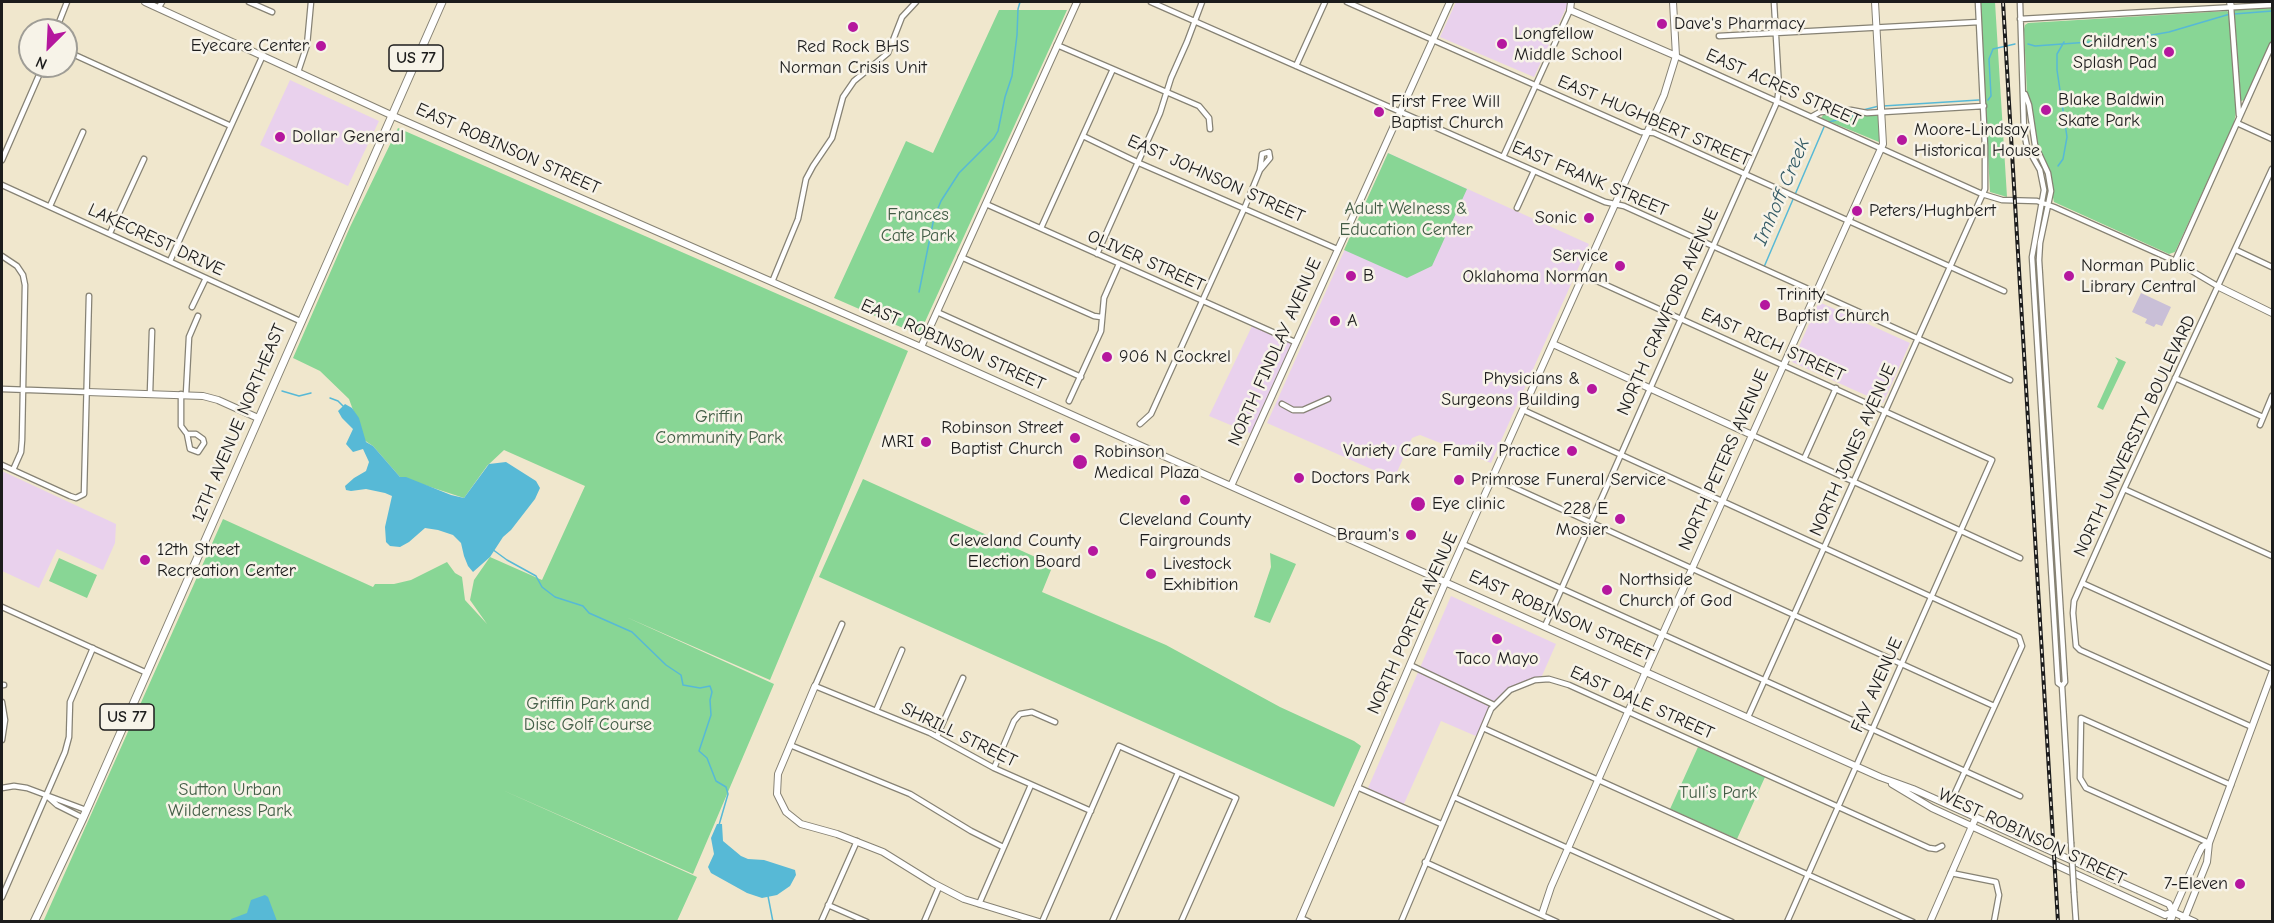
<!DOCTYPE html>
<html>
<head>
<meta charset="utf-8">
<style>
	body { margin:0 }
	#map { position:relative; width:2274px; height:923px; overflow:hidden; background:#f0e7cd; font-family:"Comic Neue",sans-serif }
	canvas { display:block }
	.frame { position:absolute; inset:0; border:3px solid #1c1c1c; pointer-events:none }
	.north { position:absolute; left:18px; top:18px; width:60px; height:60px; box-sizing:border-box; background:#f7f3e8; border:2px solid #9f9d96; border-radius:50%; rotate:204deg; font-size:16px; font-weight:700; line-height:24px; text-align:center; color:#1c1c1c }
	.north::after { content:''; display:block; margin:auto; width:21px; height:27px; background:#b5179e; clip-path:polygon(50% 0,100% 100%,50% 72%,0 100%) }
</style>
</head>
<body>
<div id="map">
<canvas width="2274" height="923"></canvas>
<div class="frame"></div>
<div class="north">N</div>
</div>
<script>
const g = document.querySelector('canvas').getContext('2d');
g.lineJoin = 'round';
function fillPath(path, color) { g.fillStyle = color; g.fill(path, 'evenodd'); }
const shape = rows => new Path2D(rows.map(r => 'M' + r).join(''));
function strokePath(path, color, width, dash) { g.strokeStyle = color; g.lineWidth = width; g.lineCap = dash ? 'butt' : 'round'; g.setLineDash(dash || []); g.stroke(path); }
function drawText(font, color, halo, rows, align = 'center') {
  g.font = font + ' "Comic Neue",sans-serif'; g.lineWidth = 5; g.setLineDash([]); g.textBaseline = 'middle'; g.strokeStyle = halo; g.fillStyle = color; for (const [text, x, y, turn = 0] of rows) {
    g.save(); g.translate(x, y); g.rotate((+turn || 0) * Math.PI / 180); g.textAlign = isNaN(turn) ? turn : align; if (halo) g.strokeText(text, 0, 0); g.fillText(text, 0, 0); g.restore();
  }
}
fillPath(shape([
	[1456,2,1567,2,1567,6,1534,77,1440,37],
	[290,80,379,121,348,186,260,145],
	[1388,153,1589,244,1491,463,1420,435,1417,436,1412,438,1394,479,1267,423],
	[1819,302,1910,343,1883,403,1792,362],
	[1253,324,1295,342,1252,434,1209,416],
	[2,471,116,524,115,543,103,570,57,549,39,588,2,571],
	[1451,596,1556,644,1541,678,1520,683,1497,699,1478,737,1441,721,1403,806,1368,788]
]), '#e9d1ed');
fillPath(shape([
	[2141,293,2171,307,2162,326,2156,324,2154,327,2145,323,2147,319,2132,312]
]), '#c9bfd7');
fillPath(shape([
	[1980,2,1995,2,2007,197,1990,192],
	[2272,8,2272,40,2245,100,2241,101,2234,10],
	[999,10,1067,10,919,335,834,298,906,141,933,153],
	[2227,11,2229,13,2236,112,2234,123,2175,252,2169,254,2054,202,2052,193,2036,143,2027,94,2024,29,2025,25,2028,23],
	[1858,113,1864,115,1879,116,1879,142,1821,118,1824,114],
	[398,128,908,351,770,680,626,617,774,684,693,874,500,789,697,877,677,921,43,922,223,519,373,587,375,584,394,584,411,580,447,562,455,573,462,577,465,600,487,624,470,600,474,580,490,557,542,580,585,486,504,450,487,466,464,498,400,477,373,446,364,440,349,399,320,371,293,358,350,227],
	[1388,153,1467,189,1432,266,1407,278,1344,250],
	[2115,357,2126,362,2103,410,2097,407,2118,361],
	[863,479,1053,565,1042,592,1166,645,1280,707,1354,741,1361,746,1334,807,819,577],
	[1270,553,1296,564,1270,623,1254,617,1271,567],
	[59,558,97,575,87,598,49,581],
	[1698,747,1765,777,1737,839,1670,809]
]), '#88d695');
fillPath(shape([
	[345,404,352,408,359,418,366,442,373,446,400,477,406,477,451,495,464,498,489,464,506,462,536,481,540,488,535,499,511,530,503,537,490,557,473,572,468,566,464,556,461,543,453,535,438,530,425,528,409,542,400,547,390,546,386,542,385,527,392,496,385,493,366,489,351,491,346,490,345,486,354,478,366,471,369,462,363,449,353,452,346,444,353,429,342,418,338,411],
	[717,824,722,824,723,841,741,856,748,859,764,860,795,870,796,875,790,886,777,895,762,898,747,893,711,873,708,867,714,854,711,838],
	[265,895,268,897,277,921,230,921,231,919,247,913,251,900]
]), '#57b9d6');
strokePath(shape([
	[2234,14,2272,11],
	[2135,38,2169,32,2230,14],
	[2028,44,2035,46,2130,39],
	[1988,100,1991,96,1989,59,1993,49,2015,44],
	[1883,106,1979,100],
	[1863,110,1879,106],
	[1829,122,1860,114],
	[2058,166,2063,159,2067,137,2057,70,2057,54,2064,42],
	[1764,267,1824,127],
	[919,292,934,218,941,201,959,173,994,138,998,131,1005,97,1012,76,1017,35,1018,9,1020,2],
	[282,391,299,396,311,393],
	[330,398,338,401,344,407],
	[492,549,507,560,536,576,542,587,555,597,583,606,589,613,632,632,666,665,681,675,683,685,700,688,710,686,712,692,710,700,711,715,699,751,707,758,716,781,726,787,728,794,719,825],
	[768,896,773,922]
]), '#57b9d6', 1.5);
const street = shape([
	[249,2,272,12],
	[1151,2,1605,202,1624,206,2010,380],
	[1347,2,1641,132,1654,133,2004,291],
	[2020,2,2024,132,2027,147,2040,170,2044,190,2032,257,2058,683,2062,686],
	[159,7,162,2],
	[2231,7,2239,115],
	[2020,19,2272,5],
	[56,30,67,2],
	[1719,36,1979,22],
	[1057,45,1199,106,1209,118,1210,129],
	[66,51,231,126],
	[1676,56,1982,194,2002,200,2037,201,2054,207,2175,261,2219,287],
	[1296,66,1325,2],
	[298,72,307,45,311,2],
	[2025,94,2029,105,2035,145,2048,173,2051,191,2040,243,2039,260,2065,682,2062,686,2071,842],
	[1811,117,1820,112,1851,110,1867,113,1984,106],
	[2237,123,2272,139],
	[1083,136,1139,163,1337,249],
	[1503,157,1570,10],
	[2,160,43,66],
	[2,185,300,321],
	[986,204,1295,342],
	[50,206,83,132],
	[1517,208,1534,171],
	[1041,228,1113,69],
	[110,233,144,159],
	[2236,250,2272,267],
	[1097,254,1160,113,1171,78,1187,42,1202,2],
	[2,256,17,266,23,275,25,285,22,440,21,452,13,470],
	[961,257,1094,316,1101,317],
	[170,261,263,55],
	[2175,261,2272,45],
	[1582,277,1597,281,1992,460,1787,922],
	[772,282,798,219,806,179,813,166,832,138,843,97,854,81,888,53,902,17,916,2],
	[192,307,206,278],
	[937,312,1081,377],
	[2175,378,2263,417],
	[2,389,87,392],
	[150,393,152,331],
	[181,394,181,426,187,434,190,449,198,452,204,443,203,439,196,434,187,434],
	[186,394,189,337,198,316],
	[1069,401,1101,331,1104,298,1119,264],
	[1282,404,1293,410,1303,410,1328,399],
	[1523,410,2019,637,2022,646,1954,795],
	[1140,424,1151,414,1244,209,1260,170,1262,154,1269,152,1270,158,1260,170],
	[2260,425,2272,396],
	[1752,435,2020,558],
	[1804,459,1836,388],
	[2,465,70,496,76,498,84,494,89,296],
	[1493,478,1994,706],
	[2124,489,2272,556],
	[1463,544,2020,796],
	[2082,583,2272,669],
	[2,607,147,673],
	[842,624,815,686,930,733,994,768,1091,811],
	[1545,626,1777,102,1779,88,1774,2],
	[1410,665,1494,705],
	[2,685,4,685],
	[2,702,5,720,2,740],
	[876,711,902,650],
	[1748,717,1985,189,1985,146,1978,2],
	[2252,727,2080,650,2076,646,2073,613,2074,601,2124,489,2272,169],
	[1483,728,1913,922],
	[937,736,963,678],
	[790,745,910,794,971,831,1003,847],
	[994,768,1014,721,1020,714,1032,712,1055,722],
	[1357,787,1441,824],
	[2,788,14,786,27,788,86,810],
	[48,797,57,805,83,818],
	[1454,797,1732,922],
	[2209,843,2086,788,2080,778,2081,718,2231,785],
	[1425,862,1557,922],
	[1951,873,1996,882,1999,895,1994,922],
	[2074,893,2076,922],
	[2,897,65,752,69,737,70,702,93,648],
	[979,904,1031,785],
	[828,905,867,922],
	[1301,918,1309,922],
	[821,922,857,841],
	[924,922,939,887],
	[1042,922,1119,746,1236,798,1181,922],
	[1112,922,1178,773],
	[1401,922,1491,709,1510,690,1535,680,1549,679,1569,685,1929,848,1936,849,1942,846]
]);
const secondary = shape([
	[145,2,391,115,916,345,1880,777,1913,789,2026,840,2169,904,2173,912],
	[1571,2,1570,10,1676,56],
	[2230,2,2231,7],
	[2219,287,2272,313],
	[1553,344,1752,435],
	[921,347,1077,2],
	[87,392,203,396,218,400,258,418],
	[1231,486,1450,2],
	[815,686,778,774,777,794,786,812,801,824,837,834,883,852,933,883,964,899,1039,922],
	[1892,784,1932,808,2165,915,2173,912,2195,922],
	[2173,912,2198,855,2202,847,2209,843],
	[1542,914,1551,887,1646,671,1883,144,1875,2],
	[2185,917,2207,862,2209,843,2272,673],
	[1299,922,1446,581,1664,95,1676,56,1673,2],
	[1930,922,1976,817]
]);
const primary = shape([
	[34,922,83,818,442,2],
	[2170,922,2173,912],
	[2183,922,2185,917]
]);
strokePath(street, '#868274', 7);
strokePath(secondary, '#868274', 8);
strokePath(primary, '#868274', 9);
strokePath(street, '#fff', 4.5);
strokePath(secondary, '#fff', 6);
strokePath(primary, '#fff', 7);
const rail = shape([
	[2003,2,2058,922]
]);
strokePath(rail, '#1c1c1c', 4);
strokePath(rail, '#f7f3e8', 1.5, [4.5]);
const streetBridge = shape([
	[2071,842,2074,893]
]);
strokePath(streetBridge, '#868274', 7, []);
strokePath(streetBridge, '#fff', 4.5);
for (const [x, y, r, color] of [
	[1662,24,6,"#b5179e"],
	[853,27,6,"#b5179e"],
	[1502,44,6,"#b5179e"],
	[321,46,6,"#b5179e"],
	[2169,52,6,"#b5179e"],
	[2046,110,6,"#b5179e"],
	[1379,112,6,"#b5179e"],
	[280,137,6,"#b5179e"],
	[1902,140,6,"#b5179e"],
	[1857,211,6,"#b5179e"],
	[1589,218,6,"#b5179e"],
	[1620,266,6,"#b5179e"],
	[1351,276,6,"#b5179e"],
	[2069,276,6,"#b5179e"],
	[1765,305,6,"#b5179e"],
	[1335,321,6,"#b5179e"],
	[1107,357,6,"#b5179e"],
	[1592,389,6,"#b5179e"],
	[1075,438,6,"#b5179e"],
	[926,442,6,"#b5179e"],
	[1572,451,6,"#b5179e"],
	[1080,462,8,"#b5179e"],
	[1299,478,6,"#b5179e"],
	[1459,480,6,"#b5179e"],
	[1185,500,6,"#b5179e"],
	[1418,504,8,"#b5179e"],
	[1620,519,6,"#b5179e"],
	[1411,535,6,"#b5179e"],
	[1093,551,6,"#b5179e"],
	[145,560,6,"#b5179e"],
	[1151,574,6,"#b5179e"],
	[1607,590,6,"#b5179e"],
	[1497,639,6,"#b5179e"],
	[2240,884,6,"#b5179e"]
]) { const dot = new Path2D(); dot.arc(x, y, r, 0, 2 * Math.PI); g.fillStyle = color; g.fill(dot); strokePath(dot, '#f7f3e8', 2); }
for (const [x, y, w] of [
	[416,58,54],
	[127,717,54]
]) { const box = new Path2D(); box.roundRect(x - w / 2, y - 13, w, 26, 4.5); g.fillStyle = '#f7f3e8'; g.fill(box); strokePath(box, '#1c1c1c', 1.5); }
drawText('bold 16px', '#1c1c1c', null, [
	["US 77",416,58],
	["US 77",127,717]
]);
drawText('18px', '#1c1c1c', '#f7f3e8', [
	["Dave's Pharmacy",1674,24],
	["Longfellow",1514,34],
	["Middle School",1514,55],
	["Children's",2157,42,"right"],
	["Splash Pad",2157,63,"right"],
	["Eyecare Center",309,46,"right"],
	["Red Rock BHS",853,47,"center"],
	["Norman Crisis Unit",853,68,"center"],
	["Blake Baldwin",2058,100],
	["Skate Park",2058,121],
	["First Free Will",1391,102],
	["Baptist Church",1391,123],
	["Moore-Lindsay",1914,130],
	["Historical House",1914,151],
	["Dollar General",292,137],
	["Peters/Hughbert",1869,211],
	["Sonic",1577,218,"right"],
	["Service",1608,256,"right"],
	["Oklahoma Norman",1608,277,"right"],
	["Norman Public",2081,266],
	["Library Central",2081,287],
	["B",1363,276],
	["Trinity",1777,295],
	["Baptist Church",1777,316],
	["A",1347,321],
	["906 N Cockrel",1119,357],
	["Physicians &",1580,379,"right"],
	["Surgeons Building",1580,400,"right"],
	["Robinson Street",1063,428,"right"],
	["Baptist Church",1063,449,"right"],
	["MRI",914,442,"right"],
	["Variety Care Family Practice",1560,451,"right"],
	["Robinson",1094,452],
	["Medical Plaza",1094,473],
	["Doctors Park",1311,478],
	["Primrose Funeral Service",1471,480],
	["Eye clinic",1432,504],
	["228 E",1608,509,"right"],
	["Mosier",1608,530,"right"],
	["Cleveland County",1185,520,"center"],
	["Fairgrounds",1185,541,"center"],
	["Braum's",1399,535,"right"],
	["Cleveland County",1081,541,"right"],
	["Election Board",1081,562,"right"],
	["12th Street",157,550],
	["Recreation Center",157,571],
	["Livestock",1163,564],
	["Exhibition",1163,585],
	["Northside",1619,580],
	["Church of God",1619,601],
	["Taco Mayo",1497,659,"center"],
	["7-Eleven",2228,884,"right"]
], 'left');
drawText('18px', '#1c1c1c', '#f7f3e8', [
	["EAST ACRES STREET",1783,88,24],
	["EAST HUGHBERT STREET",1654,121,23],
	["EAST ROBINSON STREET",508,149,24],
	["EAST JOHNSON STREET",1216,179,24],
	["EAST FRANK STREET",1590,179,23],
	["LAKECREST DRIVE",156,240,25],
	["OLIVER STREET",1146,261,24],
	["NORTH CRAWFORD AVENUE",1668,312,-66],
	["EAST ROBINSON STREET",953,345,24],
	["EAST RICH STREET",1773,345,24],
	["NORTH FINDLAY AVENUE",1275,352,-66],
	["12TH AVENUE NORTHEAST",239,423,-67],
	["NORTH UNIVERSITY BOULEVARD",2135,436,-65],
	["NORTH JONES AVENUE",1853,450,-66],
	["NORTH PETERS AVENUE",1724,460,-66],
	["EAST ROBINSON STREET",1561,616,24],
	["NORTH PORTER AVENUE",1413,623,-66],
	["FAY AVENUE",1877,685,-66],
	["EAST DALE STREET",1642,703,24],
	["SHRILL STREET",959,735,26],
	["WEST ROBINSON STREET",2032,837,25]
]);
drawText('18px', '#425d46', '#f7f3e8', [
	["Adult Welness &",1406,209],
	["Education Center",1406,230],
	["Frances",918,215],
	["Cate Park",918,236],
	["Griffin",719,417],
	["Community Park",719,438],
	["Griffin Park and",588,704],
	["Disc Golf Course",588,725],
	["Sutton Urban",230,790],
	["Wilderness Park",230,811],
	["Tull’s Park",1718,793]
]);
drawText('italic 20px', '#345b66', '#f7f3e8', [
	["Imhoff Creek",1782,192,-67]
]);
</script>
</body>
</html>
